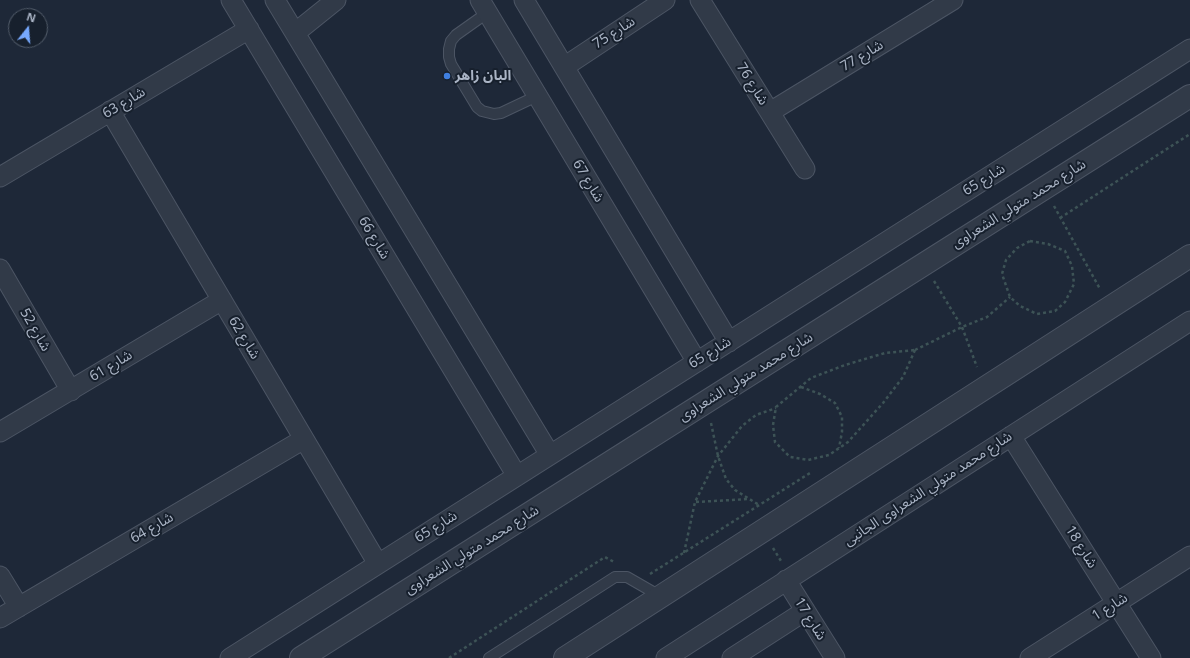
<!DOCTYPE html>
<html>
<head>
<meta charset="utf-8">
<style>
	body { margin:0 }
	#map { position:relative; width:1190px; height:658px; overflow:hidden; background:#1e2838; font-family:"Noto Sans",sans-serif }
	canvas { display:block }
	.north { position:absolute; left:8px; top:8px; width:40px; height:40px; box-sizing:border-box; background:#17202d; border:1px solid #525c6a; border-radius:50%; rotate:17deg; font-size:11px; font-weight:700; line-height:16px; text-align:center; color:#abb5c6 }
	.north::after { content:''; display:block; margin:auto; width:14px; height:18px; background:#77a9ff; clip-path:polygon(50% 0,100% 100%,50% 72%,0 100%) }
</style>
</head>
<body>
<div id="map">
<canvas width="1190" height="658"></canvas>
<div class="north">N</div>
</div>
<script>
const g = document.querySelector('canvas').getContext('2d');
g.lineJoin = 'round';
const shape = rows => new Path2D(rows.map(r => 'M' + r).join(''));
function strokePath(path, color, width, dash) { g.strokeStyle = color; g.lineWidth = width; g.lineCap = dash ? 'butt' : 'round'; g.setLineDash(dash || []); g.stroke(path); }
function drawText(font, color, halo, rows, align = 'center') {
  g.font = font + ' "Noto Sans","Noto Sans Arabic",sans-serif'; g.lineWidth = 4; g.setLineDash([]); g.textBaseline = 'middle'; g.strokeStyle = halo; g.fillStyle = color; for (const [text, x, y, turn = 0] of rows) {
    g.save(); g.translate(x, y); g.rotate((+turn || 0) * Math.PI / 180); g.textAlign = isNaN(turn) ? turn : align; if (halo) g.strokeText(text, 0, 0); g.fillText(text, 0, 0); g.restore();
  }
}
const service = shape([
	[487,13,456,35,451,41,449,49,449,57,451,64,477,107,482,111,494,114,501,113,537,96],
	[489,658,615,577,627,577,660,596]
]);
const minor = shape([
	[231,0,517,476],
	[275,0,550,455],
	[480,0,697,362],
	[524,0,729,342],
	[700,0,805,169],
	[295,33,336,0],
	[564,67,665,0],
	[110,111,378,564],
	[770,112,953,0],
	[0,177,249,29],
	[0,269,71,391],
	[0,432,222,300],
	[1011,436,1151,658],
	[0,576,19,607],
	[786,580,835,658],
	[0,618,304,439],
	[230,658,1190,49],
	[666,658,1190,321],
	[732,658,805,611],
	[1030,658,1190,556]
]);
const tertiary = shape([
	[301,658,1190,96],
	[565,658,1190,256]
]);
strokePath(service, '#4c5564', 12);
strokePath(minor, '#4c5564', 21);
strokePath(tertiary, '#4c5564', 24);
strokePath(shape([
	[1054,206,1100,289],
	[1060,218,1190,134],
	[1030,241,1048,244,1065,251,1072,266,1074,284,1065,302,1055,311,1037,314,1020,306,1010,297,1002,274,1006,260,1017,248,1030,241],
	[934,281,962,327,977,367],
	[915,350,903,377,883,403,848,442,829,455,808,460,790,457,775,442,773,425,776,407,811,378,845,365,885,353,915,350],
	[915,350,962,327,987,317,1010,297],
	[801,387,820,394,835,403,842,417,842,432,839,448],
	[711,423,718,456,726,479,735,490,759,505],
	[696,502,749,499],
	[773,548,781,561],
	[684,553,695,502,718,456,742,426,756,415,776,408],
	[650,574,810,473],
	[449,658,605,557,614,562]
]), '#3d5356', 2.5, [3, 3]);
strokePath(service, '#313a48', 10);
strokePath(minor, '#313a48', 19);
strokePath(tertiary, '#313a48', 22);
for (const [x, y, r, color] of [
	[447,76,4,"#3f7fe0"]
]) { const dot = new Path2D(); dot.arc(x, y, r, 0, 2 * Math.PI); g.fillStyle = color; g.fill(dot); strokePath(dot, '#17202d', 1.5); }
drawText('14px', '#abb5c6', '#17202d', [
	["شارع 75",614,33,-33],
	["شارع 77",862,56,-31],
	["شارع 76",752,84,58],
	["شارع 63",124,103,-31],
	["شارع 65",984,180,-32],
	["شارع 67",588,181,59],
	["شارع محمد متولي الشعراوى",1019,204,-32],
	["شارع 66",374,238,59],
	["شارع 52",35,330,60],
	["شارع 62",244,338,59],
	["شارع 65",710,353,-32],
	["شارع 61",111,366,-31],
	["شارع محمد متولي الشعراوى",746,377,-32],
	["شارع محمد متولي الشعراوى الجانبى",928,489,-33],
	["شارع 65",436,527,-32],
	["شارع 64",152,528,-30],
	["شارع 18",1081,547,58],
	["شارع محمد متولي الشعراوى",472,550,-32],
	["شارع 1",1110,607,-32],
	["شارع 17",810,619,58]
]);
drawText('bold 14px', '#abb5c6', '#17202d', [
	["البان زاهر",455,76]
], 'left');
</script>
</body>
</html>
